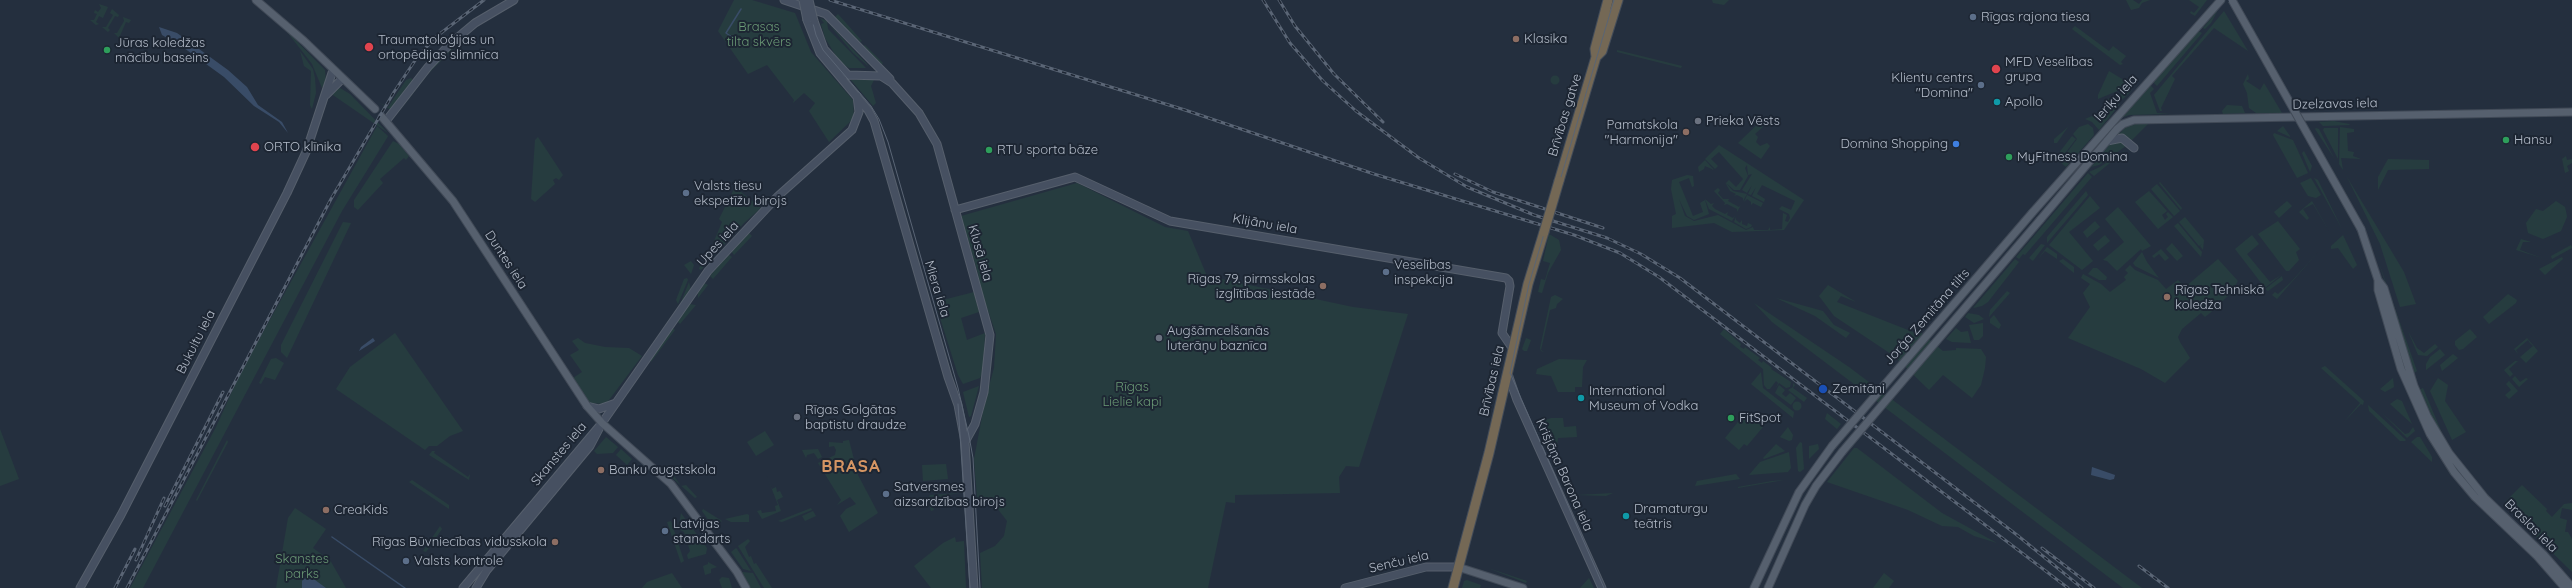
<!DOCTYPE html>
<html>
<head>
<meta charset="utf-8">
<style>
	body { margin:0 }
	canvas { display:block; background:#242f3e }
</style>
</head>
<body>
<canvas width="2572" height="588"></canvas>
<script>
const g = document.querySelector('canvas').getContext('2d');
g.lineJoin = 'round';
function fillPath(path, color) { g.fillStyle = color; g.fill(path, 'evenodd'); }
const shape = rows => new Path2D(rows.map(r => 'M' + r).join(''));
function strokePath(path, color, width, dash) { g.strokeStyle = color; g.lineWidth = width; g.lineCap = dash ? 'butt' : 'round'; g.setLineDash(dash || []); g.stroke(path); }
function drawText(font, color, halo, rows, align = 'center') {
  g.font = font + ' Quicksand,sans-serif'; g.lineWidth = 4; g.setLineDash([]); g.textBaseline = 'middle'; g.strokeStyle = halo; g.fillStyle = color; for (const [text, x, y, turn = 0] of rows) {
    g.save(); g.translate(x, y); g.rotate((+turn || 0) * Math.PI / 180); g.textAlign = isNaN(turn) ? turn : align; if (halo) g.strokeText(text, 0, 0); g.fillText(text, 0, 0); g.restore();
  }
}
fillPath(shape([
	[734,0,752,0,795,13,811,52,853,100,854,118,829,142,809,111,815,103,804,93,793,103,794,100,767,65,748,74,718,31],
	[1712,0,1729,0,1724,5,1713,3],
	[2126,0,2133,0,2139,4,2142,0,2150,0,2142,3,2139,8,2131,10],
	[2189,0,2207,0,2195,16,2190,13,2191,11,2194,13,2199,7],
	[99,4,108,7,103,18,99,16,96,22,99,24,96,25,90,20,94,20,97,14,94,13,95,10,98,12,101,8],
	[112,9,119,15,118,17,115,16,108,28,110,30,108,32,102,27,106,27,113,15,110,13],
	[2218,10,2211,23,2205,29,2203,28],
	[2224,11,2248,51,2214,28,2172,76,2175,79,2161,108,2162,111,2160,111,2154,95],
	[838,14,862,41,860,42,834,18],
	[123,17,131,20,129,23,126,22,119,38,114,33,117,33,124,21],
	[820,18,827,21,828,29,866,68,849,68,839,61,825,38,821,24,824,23],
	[828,23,867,64,868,66,853,53],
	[2075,26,2109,51,2113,46,2126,56,2121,62,2123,64,2120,65,2072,29],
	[284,28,325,70,326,82,322,88,312,64],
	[2198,31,2202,33,2157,86,2153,82],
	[468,34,427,75,398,114,431,68],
	[865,45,883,63,880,66,862,47],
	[1617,50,1682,66,1681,68,1617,52],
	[300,51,313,69,315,78,316,93,312,109,310,105,311,71,304,66],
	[2109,71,2127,82,2127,87,2098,99,2098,95],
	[2248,74,2249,79,2246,81,2260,90,2264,83,2282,113,2256,113,2249,108,2247,93,2243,84],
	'1550.5 80a4.5 4.5 0 1 1 9 0a4.5 4.5 0 1 1-9 0Z',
	[411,78,413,80,391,110,378,102,388,107,406,80],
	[875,78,871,86,876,103,873,106,851,80],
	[2150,85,2154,89,2150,93,2157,113,2170,114,2129,115,2121,118],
	[340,88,350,94,388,133,330,93],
	[2132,90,2123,99,2107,105,2105,100],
	[2120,104,2099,130,2092,122,2085,119],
	[2227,105,2242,106,2245,113,2223,114,2222,111],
	[1762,120,1766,124,1755,134,1758,137,1756,142,1760,146,1767,143,1770,146,1761,159,1738,143],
	[2334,121,2349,124,2350,125,2323,126,2319,122],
	[2088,124,2093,128,2094,135,2066,167,2060,162,2077,139,2073,134,2079,127],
	[2133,124,2148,124,2131,141,2127,136,2119,134,2127,126],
	[377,126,388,136,387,138,342,211,143,588,130,588,216,427,240,374],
	[2283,126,2290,136,2290,137,2277,131],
	[2068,127,2057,143,2054,143,2054,139],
	[2340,127,2354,129,2354,132,2347,133,2348,151,2354,152,2353,156,2361,159,2341,158,2343,170,2339,164],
	[2316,128,2319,129,2334,158,2315,129],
	[2324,128,2338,128,2338,159,2323,130],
	[2274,133,2293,140,2308,173,2297,178,2273,135],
	[2072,136,2076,139,2059,161,2055,158],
	[538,137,563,175,559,180,556,178,553,180,555,184,535,202,531,199,535,140],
	[393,141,399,144,409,156,406,160,404,158,380,179,383,183,358,210,354,207,354,200],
	[2121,142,2126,146,2099,165,2091,167,2111,143],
	[1719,145,1804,200,1784,230,1732,232,1714,223,1672,228,1672,216,1676,214,1671,189,1672,180,1687,175,1693,176,1694,186,1692,187,1689,178,1679,182,1693,216,1703,212,1700,203,1705,200,1709,214,1694,220,1687,216,1679,199,1685,216,1694,221,1718,215,1746,230,1753,227,1754,230,1768,230,1770,227,1770,230,1782,229,1783,213,1787,215,1785,221,1788,222,1790,218,1789,214,1779,209,1782,206,1791,210,1795,201,1762,185,1757,194,1765,199,1764,202,1752,196,1756,187,1751,195,1748,194,1752,185,1747,193,1742,190,1752,174,1748,175,1747,165,1745,168,1748,176,1740,190,1734,190,1726,183,1729,180,1736,187,1743,179,1719,152,1711,159,1718,166,1715,169,1705,159],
	[2127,149,2094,176,2089,172,2100,167],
	[2304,151,2312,166,2310,172,2302,153],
	[2566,156,2567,160,2572,159,2572,163,2567,166,2569,171,2565,173,2562,159],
	[2388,159,2429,160,2429,169,2388,170,2378,190,2378,177],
	[1705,160,1714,170,1705,166,1704,169,1699,172,1698,167],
	[2088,173,2092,177,2025,255,2023,254,2019,259,2016,257],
	[2347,177,2404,272,2416,304,2400,307,2380,244],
	[2311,178,2321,195,2316,198,2308,196,2300,183],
	[2314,178,2318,180,2342,229],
	[1725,182,1733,191,1747,194,1743,201,1743,198,1737,195,1734,196,1736,194,1730,191],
	[2160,182,2182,208,2181,210,2159,183],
	[1077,183,1165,227,1188,231,1207,276,1353,307,1408,314,1359,467,1346,466,1339,477,1340,493,1235,495,1235,503,1226,502,1208,588,982,588,980,553,995,546,1004,536,1007,521,997,508,977,498,974,459,985,401,994,368,996,334,974,270,979,277,961,216],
	[2157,184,2180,211,2174,216,2151,189],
	[735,187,761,208,744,223,701,270,699,269,701,263,705,263,722,222,719,219],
	[1718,188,1720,190,1718,193,1723,199,1729,199,1728,201,1739,207,1741,205,1737,212,1737,209,1727,204,1724,205,1725,203,1714,191],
	[2086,191,2088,195,2047,243,2047,237],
	[2149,191,2167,211,2162,215,2165,220,2168,217,2166,214,2168,212,2173,217,2158,229,2135,202],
	[1747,195,1763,203,1761,207,1753,203,1751,205,1751,202,1747,199,1744,202],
	[2090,196,2100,208,2069,232,2093,261,2082,270,2049,245],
	[1705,199,1711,204,1714,203,1712,206,1715,209,1725,214,1728,212,1727,215,1733,218,1735,216,1732,221,1709,209],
	[2287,201,2292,206,2279,218,2274,212],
	[2312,201,2329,231,2313,204,2303,209,2309,218,2307,220,2299,212],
	[2556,201,2565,207,2566,211,2567,217,2561,231,2543,239,2528,233,2526,223,2536,209,2543,211],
	[2118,207,2151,246,2142,251,2141,249,2117,271,2107,261,2103,260,2124,242,2105,219],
	[1736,217,1736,220,1740,223,1742,220,1742,224,1747,226,1748,223,1752,225,1751,227,1746,229,1734,222],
	[2185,217,2204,240,2203,250,2200,246,2202,244,2199,246,2179,222],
	[2095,221,2100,227,2087,238,2083,232],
	[2278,221,2300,249,2296,252,2299,260,2289,271,2286,271,2258,234],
	[343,222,351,223,287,358,281,352,281,345],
	[2178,223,2202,252,2201,257,2174,226],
	[748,232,752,236,734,255,731,251],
	[1549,234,1559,240,1561,250,1548,273,1542,293,1538,292,1541,279,1545,280,1550,263,1543,261],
	[2105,235,2110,241,2098,251,2093,245],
	[2252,235,2259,244,2247,254,2270,282,2281,275,2265,288,2235,249],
	[2343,235,2357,265,2353,269,2338,248,2331,249,2331,246],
	[2521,239,2531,242,2523,242,2520,250,2542,258,2516,250],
	[2172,243,2183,256,2177,261,2166,249],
	[2041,244,2045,245,2033,261,2029,258],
	[2571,245,2572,248,2552,259,2551,256],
	[2047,247,2057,254,2057,259,2045,251,2038,259],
	[2161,249,2169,258,2165,261,2159,254,2154,258,2152,256],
	[2142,252,2147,262,2159,278,2135,266,2133,263],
	[2318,252,2277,299,2272,295,2275,292,2278,294,2291,282],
	[728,254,732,257,713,279,710,276],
	[2562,257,2563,259,2545,275,2539,269],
	[2015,259,2019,262,1988,302,1982,306,1973,308],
	[2063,259,2074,267,2074,273,2059,261],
	[2218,259,2238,281,2229,295,2210,313,2205,317,2201,313,2182,329,2178,337,2180,342,2190,358,2165,383,2141,369,2068,338,2090,307,2083,293,2090,284,2081,278,2083,274,2101,284,2110,292,2126,280,2124,277,2128,273,2125,270,2130,265,2135,270,2158,280,2166,289,2178,280,2185,287],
	[691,261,694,265,691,274,684,265],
	[2379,263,2417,371,2414,373,2411,365],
	[2093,268,2097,268,2107,277,2106,280,2099,280,2088,274],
	[2282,276,2283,280,2268,291,2265,289],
	[687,278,688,280,678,304,676,300,684,279],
	[689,282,691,290,680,305,681,302],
	[704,283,708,285,698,298,698,292],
	[1828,285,1856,302,1841,296,1837,302,1913,332,1918,325,1917,329,1943,351,1956,350,1956,348,1981,349,1986,357,1985,368,1981,385,1972,398,1943,375,1929,390,1894,356,1834,316,1819,296],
	[2007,291,2010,293,1989,317,1990,310],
	[974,292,979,312,961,318,967,340,985,333,983,372,980,378,963,384,958,375,935,302],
	[2508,294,2517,300,2516,303,2489,324,2483,317],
	[1555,295,1563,299,1557,304,1556,308,1550,310,1541,350,1544,352,1541,351,1540,348,1551,297],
	[1776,298,1823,311,1834,325,1850,333,1846,338,1815,316],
	[1937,301,1940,303,1938,311,1924,327,1919,321],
	[1754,303,1849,367,2142,588,2123,588,1772,322],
	[689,304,696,305,680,324,677,321],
	[1968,313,1979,315,1984,319,1974,323,1965,317],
	[1994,315,2001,325,1999,329,1990,323,1990,319],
	[1983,323,1983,336,1979,340,1974,340,1969,325],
	[672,327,675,330,651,362,650,359],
	[1956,328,1961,332,1968,331,1971,343,1952,342,1946,339],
	[1724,329,1741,344,1740,347,1744,349,1745,347,1760,358,1758,360,1762,363,1763,361,1772,368,1771,369,1791,382,1790,387,1786,388,1779,383,1776,388,1778,383,1776,381,1770,389,1767,389,1764,385,1763,369,1720,334],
	[2470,329,2477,337,2463,349,2459,350,2455,345,2455,341],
	[2408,331,2417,348,2424,353,2435,344,2438,347,2427,356,2418,355],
	[395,333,463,431,450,436,437,446,429,446,425,450,336,389,350,367],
	[578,338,585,343,605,347,629,348,642,356,606,404,590,403,573,378,582,372,570,355,579,350,572,341],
	[1526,338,1531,340,1527,351,1524,351,1522,349],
	[2527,338,2538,351,2526,363,2520,357,2533,346,2530,343,2528,340,2516,350,2518,354,2514,349],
	[2440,349,2445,355,2426,370,2426,364,2430,357],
	[2453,354,2458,358,2442,371,2440,365],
	[276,358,284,363,275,380,265,377,261,384,259,383,271,359],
	[1559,359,1587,360,1583,367,1582,387,1575,387,1575,392,1558,392,1551,376,1536,374,1537,369],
	[2515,361,2518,361,2509,369,2513,374,2510,377,2504,370],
	[2325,366,2364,401,2363,405,2361,404,2344,422,2360,403,2321,368],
	[1761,372,1763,388,1794,412,1793,418,1751,384],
	[2515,376,2520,382,2526,378,2528,379,2519,387,2512,379],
	[2393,378,2394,387,2385,392,2380,389],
	[2438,378,2448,385,2445,401,2466,432,2452,440,2430,391],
	[2509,381,2518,391,2509,399,2505,395,2511,390,2506,384],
	[1793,383,1795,385,1793,388,1807,398,1804,402,1788,390,1793,387],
	[1779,385,1785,390,1782,394,1786,397,1790,393,1796,398,1791,405,1775,393],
	[979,386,971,416,969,417,963,392],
	[2423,388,2445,440,2431,417,2419,390],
	[2397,399,2402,401,2412,424,2390,404],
	'1792.5 406a4.5 4.5 0 1 1 9 0a4.5 4.5 0 1 1-9 0Z',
	[2368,405,2406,440,2405,441,2400,441,2369,411],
	[1745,413,1763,427,1747,446,1744,444,1739,450,1725,438],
	[1827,413,1841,424,1837,429,1825,419],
	[2382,413,2405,434,2409,433,2413,427,2415,431,2407,438],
	[1551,418,1563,418,1564,427,1576,426,1577,437,1558,438,1557,446,1551,454,1537,423],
	[1788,427,1793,435,1792,440,1789,441,1780,437],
	[0,429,19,479,0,486],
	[765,431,774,445,756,456,747,442],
	[606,437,618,447,613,453,597,454,594,451],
	[2417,437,2420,437,2432,457,2432,462,2411,442],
	[227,440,228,442,197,501,196,500],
	[849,440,858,475,878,513,849,532,840,516,846,509,856,504,850,497,837,505,841,500,818,463,835,455,836,450,834,446,829,447,829,442,843,443,843,441],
	[1800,442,1802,443,1804,469,1800,472,1798,471,1796,448],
	[1776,444,1785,451,1764,459,1763,458],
	[1818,444,1819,449,1809,459,1809,446],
	[1854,448,1857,448,1942,513,1997,543,1974,536,1958,527,1942,526,1908,510,1827,482],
	[621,449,632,459,627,465,616,455],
	[818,449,822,457,818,459,814,453,807,455,806,458,802,450],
	[432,451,435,451,434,453,468,477,470,474,469,480,429,455],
	[1789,452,1791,468,1788,472,1749,475,1760,462],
	[946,464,948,479,923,481,922,465],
	[673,466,670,470,681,486,686,485,697,497,695,498,670,476,668,470],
	[766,474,772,489,776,487,777,492,780,491,783,497,777,500,781,511,762,519,757,511,761,510,762,513,776,511,775,506,778,505],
	[1736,474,1740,479,1695,486,1697,481],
	[412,480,449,505,449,509,409,482],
	[1784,480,1738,488,1738,487,1772,481],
	[2522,485,2547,509,2546,511,2552,517,2564,504,2572,503,2572,510,2562,508,2560,518,2567,520,2565,532,2568,532,2572,539,2572,572,2505,506,2505,502],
	[961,493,947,495,948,504,934,507,932,505,943,502,940,496,930,497,929,498,934,510,931,511,928,500,930,495],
	[1613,493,1606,496,1577,495],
	[295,508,326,529,313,548,330,560,346,588,276,588,288,518],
	[811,508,812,510,782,522,778,521],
	[703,509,722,521,721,522,711,524,702,511],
	[813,511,816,516,805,521,802,516],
	[681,513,707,548,706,554,688,559,687,555,690,551,684,532,678,529],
	[747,514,749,515,749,522,731,522,725,519],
	[671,521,684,561,681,563,667,522],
	[440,526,442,529,426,552,423,551],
	[955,537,956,542,964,541,966,588,931,588,914,566,943,543],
	[748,539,750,541,745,547,749,557,751,556,754,564,756,563,772,588,764,588,738,546],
	[736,548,737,549,751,571,743,569,731,552],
	[708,562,717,567,711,569,711,573,705,575,703,566,708,564],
	[1488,568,1527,581,1526,583],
	[742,572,753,573,761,588,749,588],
	[672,573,682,588,642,588,647,582],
	[1884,573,1894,581,1889,588,1873,588],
	[722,577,729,578,732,588,722,588,719,580],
	[1589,578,1594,588,1580,588],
	[1467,580,1481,585,1480,588,1462,588,1464,581]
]), '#263c3f');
fillPath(shape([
	[159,27,177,33,228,70,247,87,258,105,282,122,288,133,279,122,254,106,224,77,184,48,162,35],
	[373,338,375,341,359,351,361,347],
	[2092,467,2115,475,2114,479,2110,480,2091,475],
	[307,575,311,577,326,588,302,588,302,581]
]), '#394c67');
strokePath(shape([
	[741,9,726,33,742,44],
	[332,537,405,588]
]), '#394c67', 1.5);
const secondary = shape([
	[784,0,826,14,890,79],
	[807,20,820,53,868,110,874,121,948,377,958,405,965,442,974,588],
	[814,21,824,49,848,75],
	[848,75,881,76,892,83,919,113,937,144,990,335,984,392,975,424,965,442],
	[326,95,342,79],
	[386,121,428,67,450,44,475,23,514,0],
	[2107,141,2122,138,2134,148],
	[955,210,1075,177,1170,221,1506,278,1509,281,1510,286,1502,333,1513,349],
	[1508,374,1517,400,1602,588],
	[587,406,599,409,616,403],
	[80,588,121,515,287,193,306,152,333,70],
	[463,588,602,423,708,271,778,196,852,130,859,112,857,96],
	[476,588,487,570,590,446,600,427],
	[1345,588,1426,567,1458,567]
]);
const primary = shape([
	[256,0,304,41,375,109],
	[382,117,453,201,587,406,602,423,671,484,737,572,746,588],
	[2032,213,2221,0],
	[2040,220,2117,129,2123,124,2134,120,2572,112],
	[2361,229,2378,280,2378,290,2401,369,2430,434,2454,472,2475,497,2537,556,2565,588],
	[2378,280,2384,288,2414,386,2427,416,2449,453,2485,498,2544,555,2572,587],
	[1458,567,1523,588],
	[1754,588,1799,492,1832,446],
	[1768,588,1805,505,1816,486,1842,452]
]);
const highway = shape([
	[1596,57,1595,49,1608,0],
	[1559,181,1596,57,1602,51,1618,0],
	[1453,588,1489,453,1528,284,1544,232]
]);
strokePath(secondary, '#565f6c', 9);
strokePath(primary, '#414a57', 9);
strokePath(highway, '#434c59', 11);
strokePath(secondary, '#465061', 7);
strokePath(primary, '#56606e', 7);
strokePath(highway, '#746855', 9);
strokePath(shape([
	[807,0,816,35,823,50,871,106,879,119,888,142,958,388,969,436,973,458,980,588],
	[958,404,970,588],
	[1604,588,1510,373,1529,284,1614,0]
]), '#5a6575', 1);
const rail = shape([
	[830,0,1185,110,1374,174,1574,235,1620,253,1659,277,2068,588],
	[1263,0,1290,43,1323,81,1356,111,1419,158,1467,187,1534,215,1607,238,1641,254,1680,278,2017,535,2082,588],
	[1279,0,1295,26,1334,74,1383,122],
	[1455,174,1493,192,1603,228],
	[165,506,223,392],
	[2042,548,2094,588],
	[136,560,164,498],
	[2139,566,2168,588],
	[115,588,135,549],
	[127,588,331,199,394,92,418,56,437,36,484,0]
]);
strokePath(rail, '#5a6575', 3);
strokePath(rail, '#1d2633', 1.5, [4.5]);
const secondaryBridge = shape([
	[803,0,807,20],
	[809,0,814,21]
]);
const primaryBridge = shape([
	[2232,0,2361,229],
	[1832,446,2032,213],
	[1842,452,2040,220]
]);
const highwayBridge = shape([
	[1544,232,1559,181]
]);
strokePath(secondaryBridge, '#565f6c', 9, []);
strokePath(primaryBridge, '#414a57', 9, []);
strokePath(highwayBridge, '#434c59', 11, []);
strokePath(secondaryBridge, '#465061', 7);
strokePath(primaryBridge, '#56606e', 7);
strokePath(highwayBridge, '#746855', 9);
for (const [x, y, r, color] of [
	[1973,17,4,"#5c6f8a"],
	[1516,39,4,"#8d6e63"],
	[369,47,5,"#e0444e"],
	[107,50,4,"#2e9e5b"],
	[1996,69,5,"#e0444e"],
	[1981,85,4,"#5c6f8a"],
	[1997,102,4,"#0f9aa8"],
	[1698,121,4,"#6b7280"],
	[1686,132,4,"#8d6e63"],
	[2506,140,4,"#2e9e5b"],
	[1956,144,4,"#3f7fe0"],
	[255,147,5,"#e0444e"],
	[989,150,4,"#2e9e5b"],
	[2009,157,4,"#2e9e5b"],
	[686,193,4,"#5c6f8a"],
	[1386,272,4,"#5c6f8a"],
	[1323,286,4,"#8d6e63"],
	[2167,297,4,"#8d6e63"],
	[1159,338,4,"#6b7280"],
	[1823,389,5,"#1a4fb4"],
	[1581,398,4,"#0f9aa8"],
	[797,417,4,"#6b7280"],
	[1731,418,4,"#2e9e5b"],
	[601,470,4,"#8d6e63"],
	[886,494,4,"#5c6f8a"],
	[326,510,4,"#8d6e63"],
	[1626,516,4,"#0f9aa8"],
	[665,531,4,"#5c6f8a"],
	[555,542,4,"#8d6e63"],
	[406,561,4,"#5c6f8a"]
]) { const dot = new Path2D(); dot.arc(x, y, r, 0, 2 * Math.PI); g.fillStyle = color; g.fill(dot); strokePath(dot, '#1d2633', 1.5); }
drawText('13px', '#b4bcc9', '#1d2633', [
	["Rīgas rajona tiesa",1981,17],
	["Klasika",1524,39],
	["Traumatoloģijas un",378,40],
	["ortopēdijas slimnīca",378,55],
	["Jūras koledžas",115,43],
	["mācību baseins",115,58],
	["MFD Veselības",2005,62],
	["grupa",2005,77],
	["Klientu centrs",1973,78,"right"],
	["\"Domina\"",1973,93,"right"],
	["Apollo",2005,102],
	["Prieka Vēsts",1706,121],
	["Pamatskola",1678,125,"right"],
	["\"Harmonija\"",1678,140,"right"],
	["Hansu",2514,140],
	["Domina Shopping",1948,144,"right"],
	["ORTO klīnika",264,147],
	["RTU sporta bāze",997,150],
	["MyFitness Domina",2017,157],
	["Valsts tiesu",694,186],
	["ekspetīžu birojs",694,201],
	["Veselības",1394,265],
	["inspekcija",1394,280],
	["Rīgas 79. pirmsskolas",1315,279,"right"],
	["izglītības iestāde",1315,294,"right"],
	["Rīgas Tehniskā",2175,290],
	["koledža",2175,305],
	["Augšāmcelšanās",1167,331],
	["luterāņu baznīca",1167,346],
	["Zemitāni",1832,389],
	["International",1589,391],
	["Museum of Vodka",1589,406],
	["Rīgas Golgātas",805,410],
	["baptistu draudze",805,425],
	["FitSpot",1739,418],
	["Banku augstskola",609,470],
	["Satversmes",894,487],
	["aizsardzības birojs",894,502],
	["Dramaturgu",1634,509],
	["teātris",1634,524],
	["CreaKids",334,510],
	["Latvijas",673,524],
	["standarts",673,539],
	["Rīgas Būvniecības vidusskola",547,542,"right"],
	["Valsts kontrole",414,561]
], 'left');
drawText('13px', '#6b9a76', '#1d2633', [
	["Brasas",759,27],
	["tilta skvērs",759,42],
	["Rīgas",1132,387],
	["Lielie kapi",1132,402],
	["Skanstes",302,559],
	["parks",302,574]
]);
drawText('13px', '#b4bcc9', '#1d2633', [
	["Ieriķu iela",2116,98,-48],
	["Dzelzavas iela",2335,104,-1],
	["Brīvības gatve",1565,115,-73],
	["Klijānu iela",1265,224,10],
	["Upes iela",718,244,-48],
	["Klusā iela",980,253,74],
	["Duntes iela",506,260,57],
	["Miera iela",937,289,73],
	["Jorģa Zemitāna tilts",1927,317,-49],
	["Bukultu iela",196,342,-63],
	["Brīvības iela",1492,381,-77],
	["Skanstes iela",559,454,-50],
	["Krišjāņa Barona iela",1564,475,66],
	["Braslas iela",2531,526,45],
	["Senču iela",1399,562,-13]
]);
g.letterSpacing = '1px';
drawText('bold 17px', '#d59563', '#1d2633', [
	["BRASA",851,467]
]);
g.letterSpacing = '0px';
</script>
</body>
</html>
